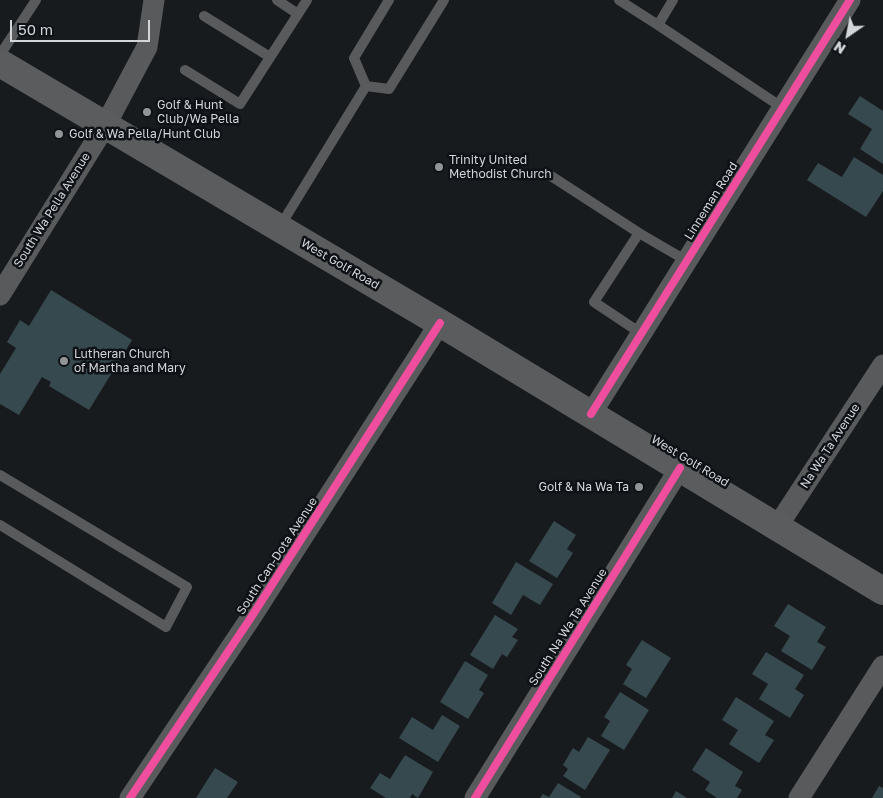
<!DOCTYPE html>
<html>
<head>
<meta charset="utf-8">
<style>
	body { margin:0 }
	#map { position:relative; width:883px; height:798px; overflow:hidden; background:#181b1e; font-family:"Golos Text",sans-serif }
	canvas { display:block }
	.north { position:absolute; left:823px; top:10px; width:50px; height:50px; -webkit-text-stroke:4px #0e1217; paint-order:stroke; rotate:213deg; font-size:14px; font-weight:700; line-height:20px; text-align:center; color:#d2d6d9 }
	.north::after { content:''; display:block; margin:auto; width:18px; height:22px; background:#d2d6d9; clip-path:polygon(50% 0,100% 100%,50% 72%,0 100%) }
	.scale { position:absolute; left:10px; top:20px; width:140px; height:22px; box-sizing:border-box; border:2px solid #d2d6d9; border-top:0; padding-left:6px; font-size:15px; line-height:18px; white-space:nowrap; color:#d2d6d9; -webkit-text-stroke:4px #0e1217; paint-order:stroke }
</style>
</head>
<body>
<div id="map">
<canvas width="883" height="798"></canvas>
<div class="north">N</div>
<div class="scale">50 m</div>
</div>
<script>
const g = document.querySelector('canvas').getContext('2d');
g.lineJoin = 'round';
function fillPath(path, color) { g.fillStyle = color; g.fill(path, 'evenodd'); }
const shape = rows => new Path2D(rows.map(r => 'M' + r).join(''));
function strokePath(path, color, width, dash) { g.strokeStyle = color; g.lineWidth = width; g.lineCap = dash ? 'butt' : 'round'; g.setLineDash(dash || []); g.stroke(path); }
function drawText(font, color, halo, rows, align = 'center') {
  g.font = font + ' "Golos Text",sans-serif'; g.lineWidth = 5; g.setLineDash([]); g.textBaseline = 'middle'; g.strokeStyle = halo; g.fillStyle = color; for (const [text, x, y, turn = 0] of rows) {
    g.save(); g.translate(x, y); g.rotate((+turn || 0) * Math.PI / 180); g.textAlign = isNaN(turn) ? turn : align; if (halo) g.strokeText(text, 0, 0); g.fillText(text, 0, 0); g.restore();
  }
}
fillPath(shape([
	[860,96,883,111,883,164,860,149,872,129,848,114],
	[854,157,883,175,883,191,866,217,807,180,818,163,842,177],
	[51,290,132,340,89,410,49,386,51,382,42,377,19,415,0,404,0,374,16,348,7,342,20,320,29,326],
	[554,521,576,535,567,549,573,553,557,578,529,561],
	[516,562,553,584,540,605,523,595,511,615,492,603],
	[788,604,826,627,817,642,826,647,812,670,781,651,790,636,774,626],
	[495,615,518,629,512,637,518,640,507,657,502,654,493,669,470,655],
	[642,640,671,658,646,698,623,684,632,669,626,665],
	[766,652,804,675,795,689,804,695,790,718,759,699,768,684,752,674],
	[465,661,488,675,479,690,484,693,468,719,440,702],
	[620,692,649,710,624,750,601,736,610,721,604,717],
	[736,697,774,721,765,735,774,740,759,763,729,744,738,730,722,720],
	[442,715,460,726,438,762,399,738,412,717,433,730],
	[588,737,610,750,585,790,563,776,568,769,563,765,573,748,579,752],
	[706,748,743,772,735,786,742,790,737,798,717,798,705,790,710,782,692,770],
	[405,755,433,772,418,798,412,794,410,798,386,798,370,788,380,773,390,779],
	[215,768,238,782,227,798,196,798],
	[558,783,581,797,580,798,540,798,543,794,549,797],
	[879,786,883,788,883,798,872,798],
	[676,791,687,798,672,798]
]), '#36494f');
strokePath(shape([
	[619,0,658,25],
	[673,0,658,25,783,108],
	[298,14,307,0],
	[204,16,270,57],
	[0,55,36,0],
	[185,70,240,104,298,14,277,0],
	[366,86,389,89,444,0],
	[366,86,354,58,389,0],
	[551,176,639,233],
	[279,228,366,86],
	[642,334,594,302,639,233,687,261],
	[0,475,187,587,166,627,0,525]
]), '#595a5b', 10);
strokePath(shape([
	[0,295,105,126,147,47,154,0],
	[591,414,850,0],
	[777,527,883,365],
	[130,798,250,619,440,323],
	[475,798,680,468],
	[799,798,883,666]
]), '#595a5b', 21);
strokePath(shape([
	[0,63,440,323,883,591]
]), '#5a5c5e', 28);
strokePath(shape([
	[591,414,850,0],
	[130,798,250,619,440,323],
	[475,798,680,468]
]), '#ef4d9e', 8);
for (const [x, y, r, color] of [
	[147,112,5,"#919598"],
	[59,134,5,"#919598"],
	[439,167,5,"#919598"],
	[64,361,5,"#919598"],
	[639,487,5,"#919598"]
]) { const dot = new Path2D(); dot.arc(x, y, r, 0, 2 * Math.PI); g.fillStyle = color; g.fill(dot); strokePath(dot, '#0e1217', 2); }
drawText('12px', '#d2d6d9', '#0e1217', [
	["Golf & Hunt",157,105],
	["Club/Wa Pella",157,119],
	["Golf & Wa Pella/Hunt Club",69,134],
	["Trinity United",449,160],
	["Methodist Church",449,174],
	["Lutheran Church",74,354],
	["of Martha and Mary",74,368],
	["Golf & Na Wa Ta",629,487,"right"]
], 'left');
drawText('12px', '#d2d6d9', '#0e1217', [
	["Linneman Road",711,201,-58],
	["South Wa Pella Avenue",52,210,-58],
	["West Golf Road",340,264,30],
	["Na Wa Ta Avenue",830,446,-57],
	["West Golf Road",690,461,31],
	["South Can-Dota Avenue",277,556,-57],
	["South Na Wa Ta Avenue",568,627,-58]
]);
</script>
</body>
</html>
